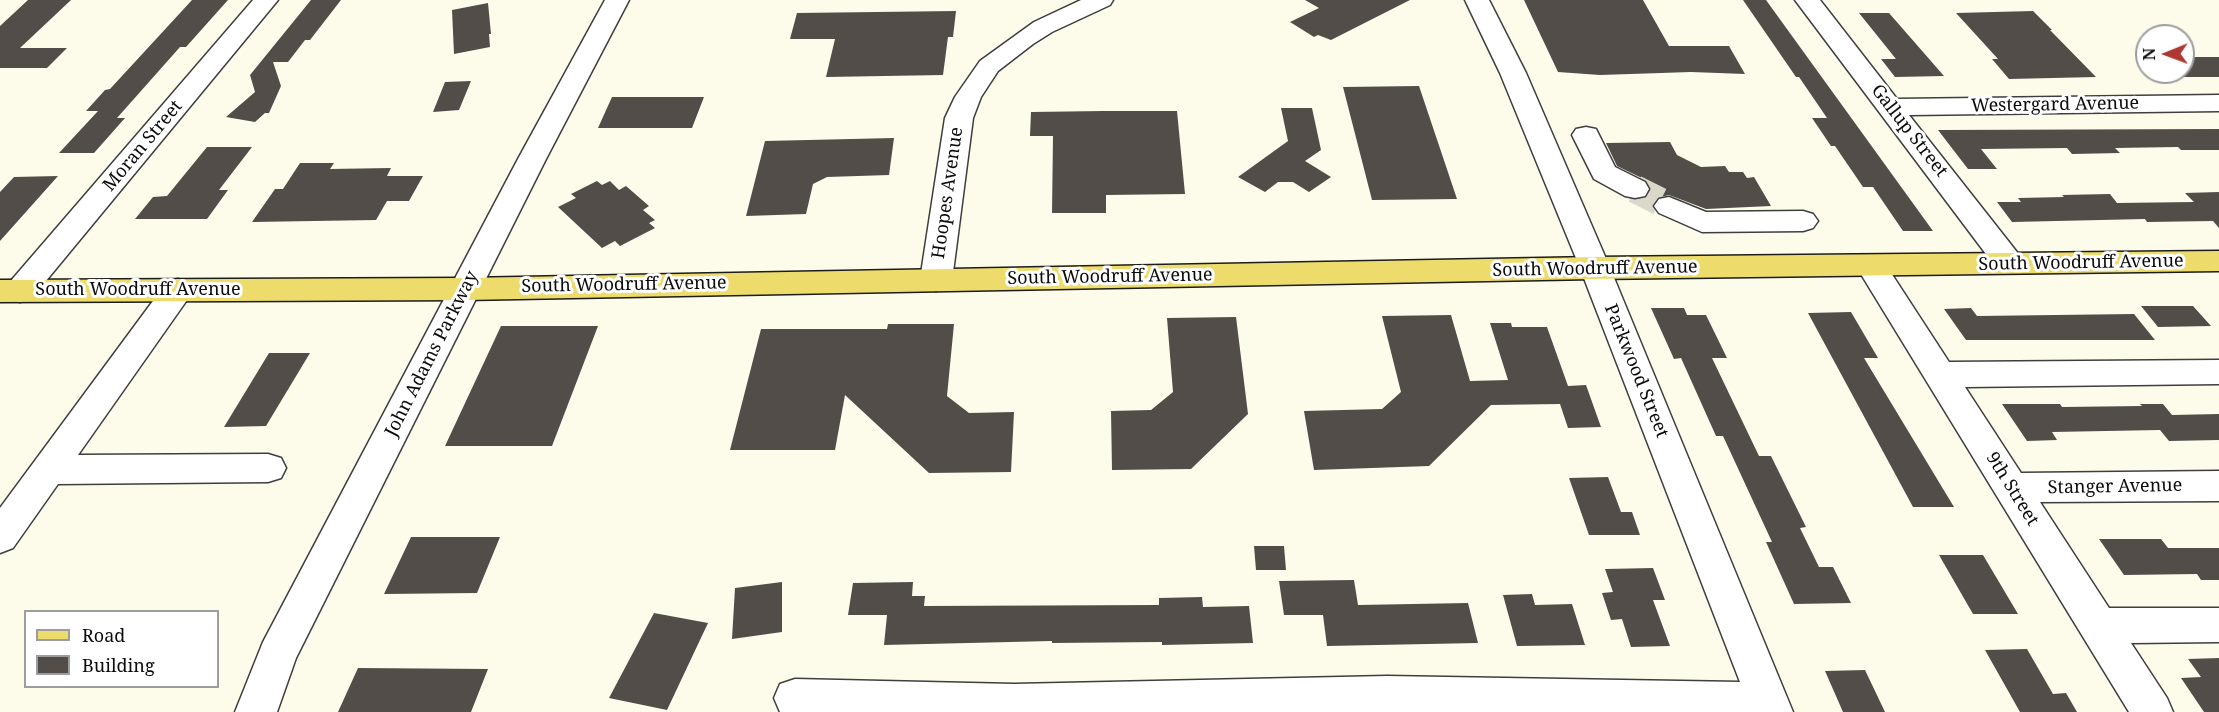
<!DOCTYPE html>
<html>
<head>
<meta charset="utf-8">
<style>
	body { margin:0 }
	#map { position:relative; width:2219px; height:712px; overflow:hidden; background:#fdfcea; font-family:"Noto Serif",serif }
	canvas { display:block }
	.legend { position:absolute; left:24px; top:610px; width:195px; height:78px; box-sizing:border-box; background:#fff; border:2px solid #9d9d9d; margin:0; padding:8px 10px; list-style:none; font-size:18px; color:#0b0b0b }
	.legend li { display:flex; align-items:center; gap:12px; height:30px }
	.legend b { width:30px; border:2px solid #9d9d9d }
	.north { position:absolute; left:2135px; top:24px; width:60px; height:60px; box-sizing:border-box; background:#fff; border:2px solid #9d9d9d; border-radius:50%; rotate:269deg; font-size:16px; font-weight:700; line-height:24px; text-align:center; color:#0b0b0b }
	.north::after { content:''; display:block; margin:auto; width:21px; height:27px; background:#ae372f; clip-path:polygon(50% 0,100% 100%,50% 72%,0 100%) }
</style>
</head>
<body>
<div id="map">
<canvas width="2219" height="712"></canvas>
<ul class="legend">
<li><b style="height:8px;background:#eddc6b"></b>Road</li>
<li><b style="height:16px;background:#524d48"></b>Building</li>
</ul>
<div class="north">N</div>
</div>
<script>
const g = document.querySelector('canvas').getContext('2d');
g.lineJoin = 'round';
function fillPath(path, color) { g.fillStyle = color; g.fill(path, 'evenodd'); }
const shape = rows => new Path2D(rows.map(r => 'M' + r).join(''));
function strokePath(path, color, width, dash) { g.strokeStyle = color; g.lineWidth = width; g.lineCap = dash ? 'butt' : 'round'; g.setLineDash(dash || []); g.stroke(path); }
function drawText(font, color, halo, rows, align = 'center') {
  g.font = font + ' "Noto Serif",serif'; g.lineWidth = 6; g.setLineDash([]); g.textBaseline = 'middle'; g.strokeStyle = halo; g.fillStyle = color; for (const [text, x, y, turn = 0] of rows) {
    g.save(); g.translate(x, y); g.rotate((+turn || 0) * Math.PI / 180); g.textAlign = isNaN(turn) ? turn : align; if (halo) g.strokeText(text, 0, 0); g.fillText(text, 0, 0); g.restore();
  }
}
fillPath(shape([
	[28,0,71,0,20,48,67,48,47,68,0,68,0,26],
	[192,0,228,0,186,47,180,47,117,118,125,118,94,153,59,153,98,111,86,111,105,90,110,89],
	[311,0,341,0,310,40,305,40,288,62,273,62,281,86,269,113,265,113,255,122,226,117,255,92,250,75],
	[1305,0,1410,0,1331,40,1318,35,1314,37,1290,22,1319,8],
	[1524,0,1643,0,1669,46,1729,46,1745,74,1691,72,1600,75,1558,72],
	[1743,0,1766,0,1933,231,1903,231,1873,187,1863,187,1835,146,1831,146,1812,118,1827,118,1799,77,1796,77],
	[488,3,491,34,489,34,490,47,454,54,452,10],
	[956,11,953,37,948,37,943,75,826,77,835,39,790,39,797,13],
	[2033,11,2052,30,2050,30,2096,77,2009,79,1992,59,1998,59,1956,13],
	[1859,13,1889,13,1944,76,1895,77,1881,59,1896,59],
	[2183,57,2219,57,2219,77,2183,77],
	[471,81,459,110,433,112,445,82],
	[1419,86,1457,199,1372,200,1343,87],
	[612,97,704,97,692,128,598,128],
	[1281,108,1312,108,1321,150,1305,161,1331,177,1309,192,1293,182,1278,182,1265,192,1238,177,1288,141],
	[1104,111,1177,111,1185,194,1106,195,1106,213,1052,213,1053,136,1030,136,1031,112],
	[2219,129,2219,150,2181,150,2178,147,2115,148,2120,153,2072,154,2067,148,1981,149,1997,169,1968,169,1938,130],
	[894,138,889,175,827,177,813,184,806,214,746,216,765,141],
	[1670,142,1677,155,1701,167,1725,166,1729,172,1743,172,1747,178,1754,177,1771,206,1706,209,1669,195,1657,198,1652,206,1655,211,1630,199,1645,198,1651,188,1646,180,1617,166,1606,143],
	[207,147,252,147,219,190,228,190,207,219,135,219,153,197,167,196],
	[300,163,334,163,330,169,391,168,387,176,423,176,409,201,387,201,376,220,252,222,275,189,283,189],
	[58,176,0,241,0,192,14,177],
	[597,181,602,185,610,181,619,190,626,186,649,206,643,210,655,220,649,223,655,228,620,246,615,241,602,248,558,207,576,198,571,194],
	[2219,192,2219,228,2213,221,2147,222,2145,219,2012,222,1997,202,2021,202,2018,198,2064,197,2062,195,2110,194,2117,203,2194,202,2185,193],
	[2141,306,2193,306,2211,326,2158,327],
	[1651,308,1684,308,1687,315,1706,315,1727,358,1712,358,1759,456,1771,456,1806,527,1800,528,1819,567,1833,567,1851,603,1794,604,1766,542,1772,542,1723,436,1716,436,1681,358,1674,359],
	[1971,308,1977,316,2134,314,2155,340,1966,340,1944,309],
	[1851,312,1878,358,1864,358,1954,507,1913,507,1808,313],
	[1451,315,1470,381,1508,380,1490,323,1511,323,1512,327,1547,327,1568,386,1586,385,1601,427,1568,428,1560,404,1491,405,1429,466,1314,470,1304,411,1382,409,1401,392,1382,316],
	[1236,317,1248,414,1191,469,1112,470,1111,411,1151,410,1173,392,1167,318],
	[888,324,954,324,947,396,969,413,1014,412,1011,472,929,473,845,395,835,450,730,450,761,329,887,329],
	[501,326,598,326,552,446,445,446],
	[269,353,310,353,266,426,224,427],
	[2002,404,2060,404,2062,407,2142,406,2140,404,2163,404,2172,415,2219,414,2219,440,2169,441,2160,430,2052,432,2057,440,2027,441],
	[1608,477,1621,512,1632,512,1640,535,1589,535,1569,478],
	[411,537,500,537,477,593,384,594],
	[2099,539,2161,539,2168,548,2219,548,2219,580,2201,580,2197,574,2124,575],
	[1254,546,1284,546,1286,570,1256,570],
	[1939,555,1983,555,2018,614,1973,614],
	[1653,568,1665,600,1653,600,1670,646,1631,647,1622,619,1611,620,1602,593,1613,592,1605,569],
	[1354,580,1358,605,1468,603,1478,643,1327,646,1323,615,1284,615,1279,581],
	[782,582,782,632,732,639,735,588],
	[913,582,912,596,925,596,924,606,1159,605,1159,598,1202,597,1203,607,1249,606,1253,643,1162,645,1162,642,1052,643,1052,641,884,645,887,615,848,615,853,583],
	[1532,594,1535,605,1572,604,1585,645,1517,646,1503,595],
	[654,613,708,623,667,710,609,698],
	[2027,649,2053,694,2066,693,2077,712,2020,712,1985,650],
	[2219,658,2219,712,2204,712,2181,678,2201,677,2188,659],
	[358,668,488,669,471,712,338,712],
	[1865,670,1885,712,1843,712,1825,671]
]), '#524d48');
strokePath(shape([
	[1635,189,1669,206]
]), '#d9d8c9', 28, [28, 14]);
const minor = shape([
	[253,0,278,0,31,299,20,302,9,299,4,291,9,283,253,0],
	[605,0,629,0,546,159,296,658,277,712,235,712,263,642,518,159,605,0],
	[1081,0,1113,0,1110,5,1052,32,1033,44,998,71,981,97,973,118,952,280,947,288,936,291,925,288,920,280,945,118,955,97,980,61,1034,22,1081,0],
	[1465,0,1489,0,1526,73,1610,268,1793,712,780,712,774,698,780,684,795,679,1014,684,1387,676,1740,682,1580,268,1500,73,1465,0],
	[1795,0,1820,0,1897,99,2219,95,2219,111,1909,115,2020,256,2024,263,2020,270,2009,273,1998,270,1795,0],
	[1586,127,1596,129,1615,167,1645,182,1649,189,1645,196,1635,198,1625,196,1594,179,1572,135,1576,129,1586,127],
	[1669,197,1706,212,1803,211,1813,214,1818,221,1813,228,1803,231,1702,232,1659,213,1654,206,1659,199,1669,197],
	[1871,256,1882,259,1949,362,2219,360,2219,384,1965,387,2021,473,2219,471,2219,501,2040,502,2109,608,2219,608,2219,642,2131,643,2167,698,2173,712,2129,712,1856,266,1860,259,1871,256],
	[178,279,189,282,194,290,78,455,268,454,281,458,286,468,281,478,268,482,58,484,13,548,0,553,0,508,167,282,178,279]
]);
const major = shape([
	[2219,251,2219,271,1595,279,465,300,0,302,0,280,465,278,1595,257,2219,251]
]);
strokePath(minor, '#3e3e3e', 3);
strokePath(major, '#1c1c1c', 3);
fillPath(minor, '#fff');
fillPath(major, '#eddc6b');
drawText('18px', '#0b0b0b', '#fff', [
	["Westergard Avenue",2055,105,-1],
	["Gallup Street",1909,131,52],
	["Moran Street",143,146,-50],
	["Hoopes Avenue",948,193,-82],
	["South Woodruff Avenue",2081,263,-1],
	["South Woodruff Avenue",1595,269,-1],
	["South Woodruff Avenue",1110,277,-1],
	["South Woodruff Avenue",624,285,-1],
	["South Woodruff Avenue",138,290],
	["John Adams Parkway",432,354,-63],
	["Parkwood Street",1636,371,68],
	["Stanger Avenue",2115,487,-1],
	["9th Street",2012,489,58]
]);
</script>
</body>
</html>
